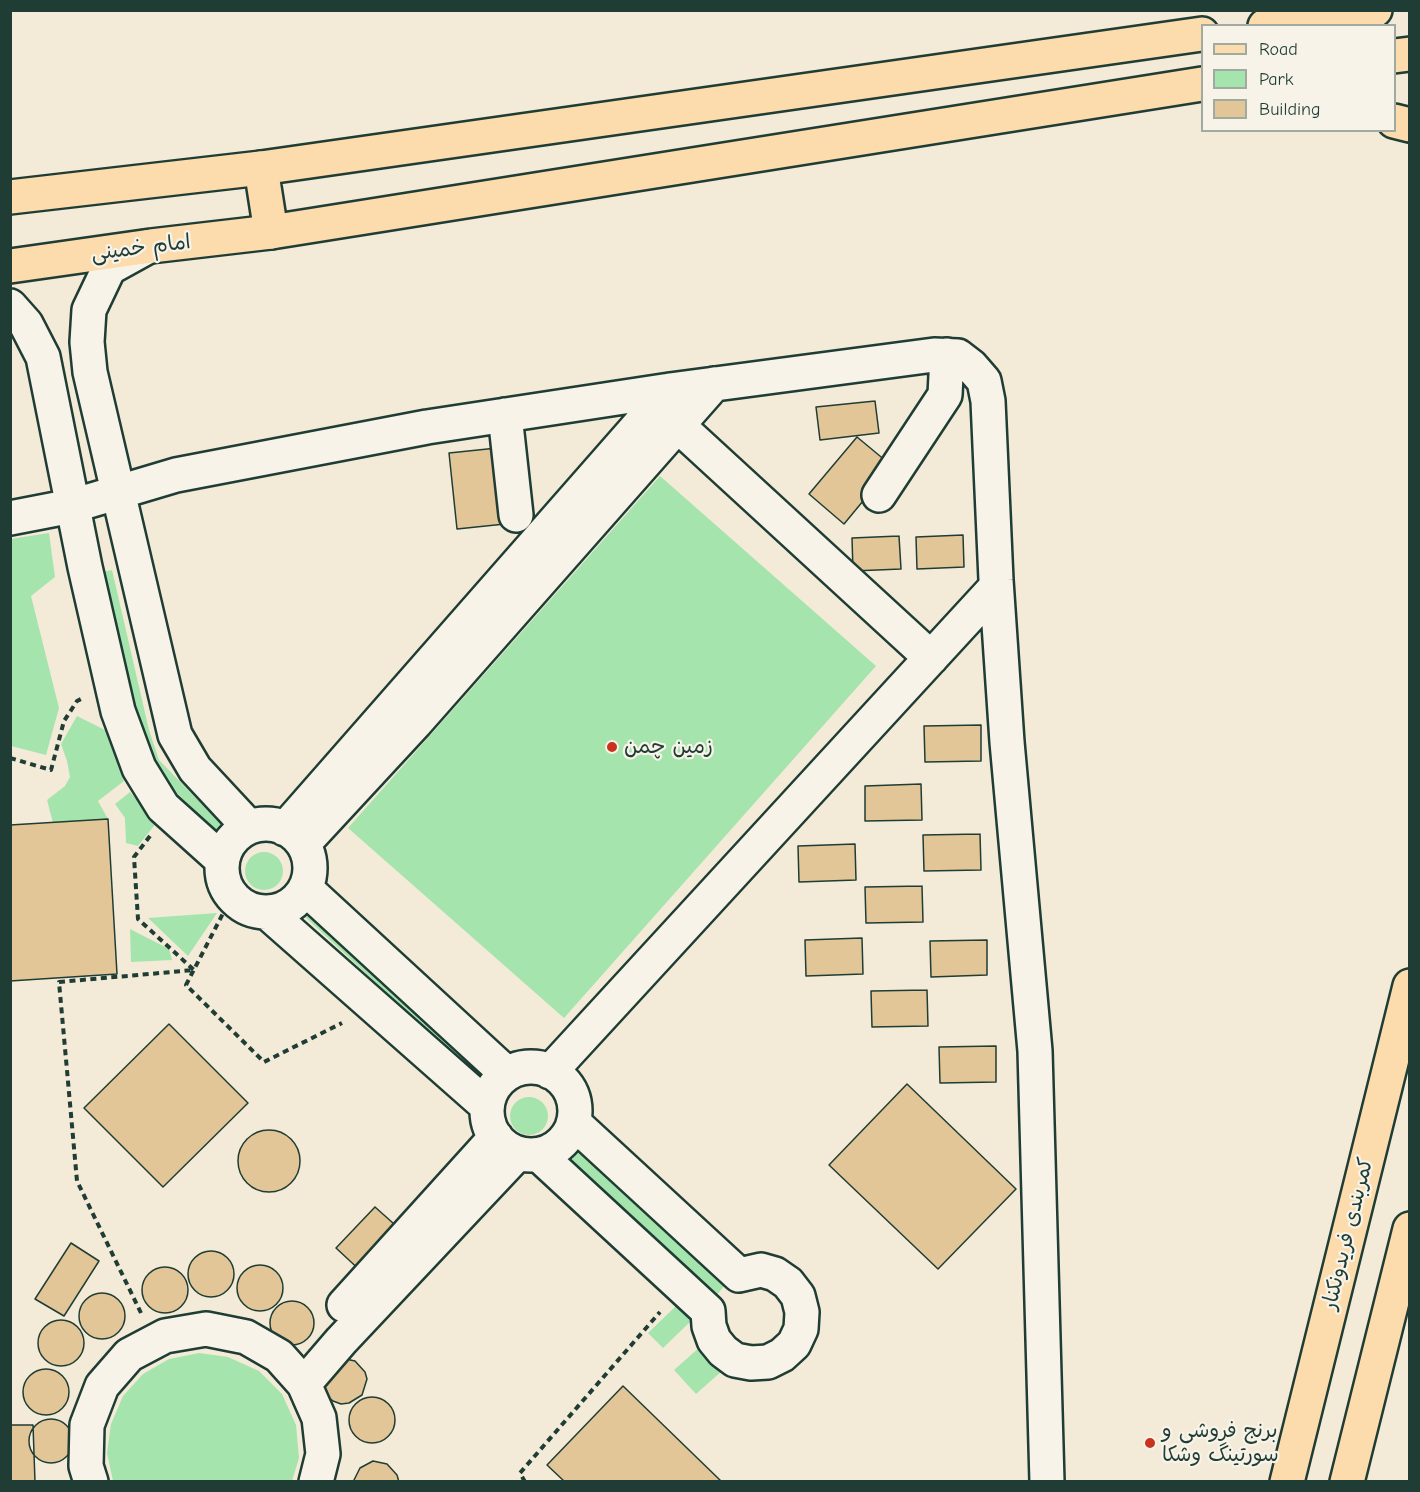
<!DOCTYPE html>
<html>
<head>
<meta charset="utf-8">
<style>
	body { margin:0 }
	#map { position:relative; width:1420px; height:1492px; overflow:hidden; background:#f3ead8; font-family:"Comic Neue",sans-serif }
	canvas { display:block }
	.frame { position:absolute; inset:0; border:12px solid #1f3d34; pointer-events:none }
	.legend { position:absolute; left:1201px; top:24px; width:195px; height:108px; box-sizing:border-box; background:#f7f3e8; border:2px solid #a1aaa0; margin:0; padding:8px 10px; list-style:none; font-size:18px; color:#1f3d34 }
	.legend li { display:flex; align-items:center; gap:12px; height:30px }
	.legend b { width:30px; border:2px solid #a1aaa0 }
</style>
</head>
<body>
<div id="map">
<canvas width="1420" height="1492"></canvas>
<div class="frame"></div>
<ul class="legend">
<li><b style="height:8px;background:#fcdcac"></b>Road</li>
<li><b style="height:16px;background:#a5e5ad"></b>Park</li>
<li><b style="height:16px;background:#e3c697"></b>Building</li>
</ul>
</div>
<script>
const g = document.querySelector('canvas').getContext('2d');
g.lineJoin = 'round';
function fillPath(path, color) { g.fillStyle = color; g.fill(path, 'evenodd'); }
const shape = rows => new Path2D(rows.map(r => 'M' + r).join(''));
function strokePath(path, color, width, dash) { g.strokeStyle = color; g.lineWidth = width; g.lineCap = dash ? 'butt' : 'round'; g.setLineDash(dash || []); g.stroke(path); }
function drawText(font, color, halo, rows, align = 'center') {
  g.font = font + ' "Comic Neue","Playpen Sans Arabic",sans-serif'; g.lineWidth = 4.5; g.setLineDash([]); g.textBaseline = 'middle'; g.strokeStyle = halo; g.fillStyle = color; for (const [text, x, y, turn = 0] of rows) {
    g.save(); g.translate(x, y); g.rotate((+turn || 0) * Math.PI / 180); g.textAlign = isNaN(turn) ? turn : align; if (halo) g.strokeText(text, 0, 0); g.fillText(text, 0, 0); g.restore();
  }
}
fillPath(shape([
	[660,476,876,666,564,1018,348,828],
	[49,533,55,577,31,596,59,708,46,755,11,746,10,539],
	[112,570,149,730,159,760,222,825,216,833,151,767,139,734,102,572],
	[77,716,105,730,124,781,98,801,108,819,53,823,47,800,65,786,70,777,67,761,61,744],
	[130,792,157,822,138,846,126,843,125,818,115,804],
	'245 871a19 19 0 1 1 38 0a19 19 0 1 1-38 0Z',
	[310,904,486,1068,477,1077,301,913],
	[217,913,188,956,148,918],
	[130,929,169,949,172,960,131,962],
	'510 1116a19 19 0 1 1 38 0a19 19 0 1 1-38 0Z',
	[577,1148,725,1285,716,1296,567,1158],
	[677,1305,692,1320,663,1348,648,1333],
	[700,1347,722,1371,696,1394,674,1370],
	[199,1353,228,1357,259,1371,282,1394,296,1425,299,1458,292,1481,113,1481,107,1453,111,1424,123,1396,143,1374,169,1359]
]), '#a5e5ad');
const building = shape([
	[875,401,879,433,820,440,816,407,875,401],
	[857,437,892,466,844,524,809,494,857,437],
	[497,448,505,524,457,529,449,453,497,448],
	[963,535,964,567,917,569,916,537,963,535],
	[899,536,901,569,853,571,852,538,899,536],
	[981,725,981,761,925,762,924,726,981,725],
	[921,784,922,820,865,821,865,786,921,784],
	[108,819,117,974,10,981,10,825,108,819],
	[980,834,981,870,924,871,923,835,980,834],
	[855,844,856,880,799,882,798,846,855,844],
	[922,886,923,922,866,923,865,887,922,886],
	[862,938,863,974,806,976,805,940,862,938],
	[987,940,987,975,931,977,930,941,987,940],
	[927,990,928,1026,872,1027,871,991,927,990],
	[169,1024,248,1103,163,1187,84,1108,169,1024],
	[996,1046,996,1082,940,1083,939,1047,996,1046],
	[907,1084,1016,1189,938,1269,829,1165,907,1084],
	'238 1161a31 31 0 1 1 62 0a31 31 0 1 1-62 0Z',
	[375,1207,403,1232,364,1274,336,1248,375,1207],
	[71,1243,99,1261,64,1316,35,1299,71,1243],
	'188 1274a23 23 0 1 1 46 0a23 23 0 1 1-46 0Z',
	'237 1288a23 23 0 1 1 46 0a23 23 0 1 1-46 0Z',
	'142 1290a23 23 0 1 1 46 0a23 23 0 1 1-46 0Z',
	'79 1316a23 23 0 1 1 46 0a23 23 0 1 1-46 0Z',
	'270 1323a22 22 0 1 1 44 0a22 22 0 1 1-44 0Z',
	'38 1343a23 23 0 1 1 46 0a23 23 0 1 1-46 0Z',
	[341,1358,355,1361,365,1372,367,1379,362,1395,349,1403,341,1404,333,1401,327,1396,321,1384,341,1358],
	'23 1392a23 23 0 1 1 46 0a23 23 0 1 1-46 0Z',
	[623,1386,722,1482,565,1482,547,1465,623,1386],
	'349 1420a23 23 0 1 1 46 0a23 23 0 1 1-46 0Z',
	'29 1441a22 22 0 1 1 44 0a22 22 0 1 1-44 0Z',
	[10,1425,33,1425,35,1482,10,1482,10,1425],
	[373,1461,387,1464,397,1475,399,1482,353,1482,360,1468,373,1461]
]);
fillPath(building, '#e3c697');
strokePath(building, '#1f3d34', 1.5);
const minor = shape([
	[147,247,109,268,89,310,87,342,90,372,175,735,195,769,249,827],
	[10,306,26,324,43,357,85,567,118,711,139,768,163,807,222,860],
	[661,410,931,658],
	[505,415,516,515],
	[879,495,945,395,947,355],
	[10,518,72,506,176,475,427,427,670,390,934,355,958,356,971,366,984,381,988,401,996,580,1007,742,1035,1051,1047,1482],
	'222 868a44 44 0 1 1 88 0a44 44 0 1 1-88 0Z',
	[285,829,670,390],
	[303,844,416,722,714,384],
	[305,888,507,1074],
	[267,912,487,1106],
	'487 1111a44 44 0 1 1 88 0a44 44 0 1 1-88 0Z',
	[550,1072,996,587],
	[539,1155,708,1311,709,1326,714,1340,723,1351,735,1360,751,1363,768,1362,782,1355,794,1344,801,1329,802,1312,798,1296,788,1283,775,1274,761,1270,739,1275,574,1123],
	[344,1305,496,1137],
	[304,1384,341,1341,518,1153],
	[91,1482,86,1466,87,1425,102,1386,129,1355,165,1336,206,1329,246,1337,279,1356,304,1384,319,1418,323,1454,316,1482]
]);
const major = shape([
	[10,197,261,168],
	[10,266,151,246,271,232]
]);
const highway = shape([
	[1265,26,1375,10],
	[1202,34,261,168,271,232,1202,84],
	[1394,56,1410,54],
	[1394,121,1410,125],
	[1287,1482,1410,986],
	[1347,1482,1410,1229]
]);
strokePath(minor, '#1f3d34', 38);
strokePath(major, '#1f3d34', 38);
strokePath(highway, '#1f3d34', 38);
strokePath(shape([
	[10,758,51,770,64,721,77,701,81,699],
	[150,836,134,857,138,919,194,970],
	[232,896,186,985,264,1062,342,1023],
	[141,1313,77,1181,59,982,194,970],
	[525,1482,520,1473,660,1312]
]), '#1f3d34', 4, [6, 4.5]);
strokePath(minor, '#f7f3e8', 33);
strokePath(major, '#fcdcac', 33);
strokePath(highway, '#fcdcac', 33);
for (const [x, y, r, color] of [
	[612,747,6,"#c8321e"],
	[1150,1443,6,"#c8321e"]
]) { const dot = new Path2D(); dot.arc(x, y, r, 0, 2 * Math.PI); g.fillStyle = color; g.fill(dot); strokePath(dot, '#f7f3e8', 2); }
drawText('21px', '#1f3d34', '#f7f3e8', [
	["امام خمینی",141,248,-7],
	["کمربندی فریدونکنار",1348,1234,-76]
]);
drawText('21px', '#1f3d34', '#f7f3e8', [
	["زمین چمن",624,747],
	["برنج فروشی و",1162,1431],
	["سورتینگ وشکا",1162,1455]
], 'left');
</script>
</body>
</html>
